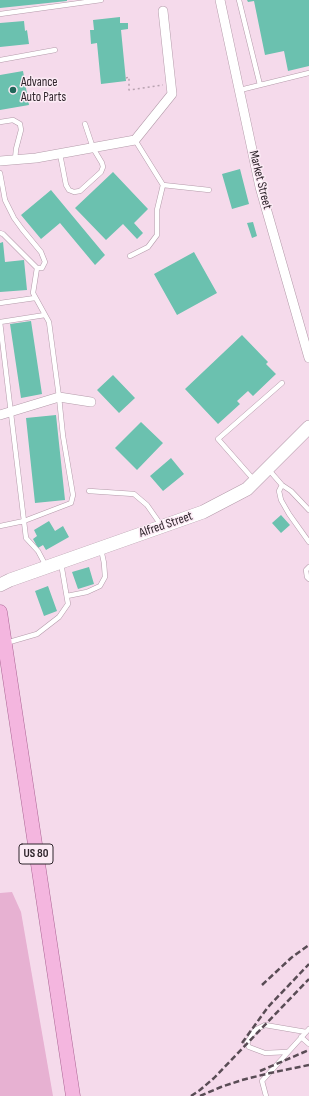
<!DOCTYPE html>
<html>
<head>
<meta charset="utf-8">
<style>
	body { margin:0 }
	canvas { display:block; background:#f5daeb }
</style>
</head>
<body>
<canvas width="309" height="1096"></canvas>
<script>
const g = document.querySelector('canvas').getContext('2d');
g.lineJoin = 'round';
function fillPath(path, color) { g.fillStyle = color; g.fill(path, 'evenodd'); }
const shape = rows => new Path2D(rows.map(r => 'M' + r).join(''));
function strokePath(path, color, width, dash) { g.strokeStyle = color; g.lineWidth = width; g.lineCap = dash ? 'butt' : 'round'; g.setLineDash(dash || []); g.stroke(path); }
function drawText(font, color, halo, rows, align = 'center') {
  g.font = font + ' "Sofia Sans Condensed",sans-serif'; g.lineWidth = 3; g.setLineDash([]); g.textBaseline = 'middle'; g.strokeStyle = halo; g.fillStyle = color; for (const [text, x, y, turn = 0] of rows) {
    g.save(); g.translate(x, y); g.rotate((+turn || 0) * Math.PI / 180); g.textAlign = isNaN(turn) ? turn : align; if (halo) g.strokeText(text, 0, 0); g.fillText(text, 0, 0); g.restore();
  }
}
fillPath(shape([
	[12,892,21,912,53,1096,0,1096,0,893]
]), '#e7b1d2');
fillPath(shape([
	[0,0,67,0,67,1,0,8],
	[247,0,309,0,309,66,288,71,284,51,265,55,254,1,248,2],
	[120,17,120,23,128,23,128,29,121,30,126,81,101,84,97,43,91,44,90,30,94,30,93,20],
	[24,21,25,31,27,30,29,44,0,47,0,23],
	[23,71,29,105,0,110,0,75],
	[240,169,249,204,232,209,222,174],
	[113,172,148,209,134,223,143,233,137,239,123,224,106,240,75,208],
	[51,190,105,255,95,265,60,223,41,239,21,215],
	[253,222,257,236,252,238,247,223],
	[3,242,5,262,24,260,27,290,0,292,0,243],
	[194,252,217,293,177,315,154,274],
	[31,321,42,394,21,398,10,324],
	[242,335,268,362,266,364,276,374,253,396,248,391,237,401,240,404,218,424,185,389],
	[113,375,135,398,119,413,97,390],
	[56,415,65,500,35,503,26,418],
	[141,422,163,443,137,470,115,448],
	[171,458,184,474,163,491,150,476],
	[281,515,290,525,281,533,272,523],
	[49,521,55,531,63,526,69,537,46,550,43,545,38,548,33,539,37,536,34,530],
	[89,567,94,584,78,589,72,572],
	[48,586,57,611,44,616,35,591]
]), '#6bc1af');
const service = shape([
	[239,0,260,85],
	[0,14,101,0],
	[0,60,55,50],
	[240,90,309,73],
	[0,122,13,120,20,124,21,130,16,149,15,160],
	[135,140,163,185,209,190],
	[60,154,66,185,69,190,74,192,80,191,101,172,103,167,102,163,93,148,85,124],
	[0,173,5,200,14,218,22,229,41,252,45,262,42,268,37,268],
	[0,233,3,234,37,268,33,293,49,322,59,397,63,436,73,495,71,503,24,521,0,526],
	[130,256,148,247,157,235,157,210,163,185],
	[0,303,35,298],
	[0,322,26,538,38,551,46,566],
	[0,322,45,315],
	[269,470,282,485,291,491,309,510],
	[254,480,218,439,282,383],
	[282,485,279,491,281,500,289,514,309,542],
	[89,491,134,494,147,505,161,525],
	[309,567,306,570,307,577,309,579],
	[67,596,87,592,100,586,105,577,104,563,101,549],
	[6,643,37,634,59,617,68,604,61,563],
	[301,1037,309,1044],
	[287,1052,265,1053,249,1047,247,1043,255,1030,265,1025,306,1032],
	[266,1096,262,1081,309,1029]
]);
const minor = shape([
	[220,0,260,187,309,358],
	[0,161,36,158,135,140,172,94,163,11],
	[0,415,59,397,91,402]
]);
const secondary = shape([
	[0,585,10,580,203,512,247,489,309,427]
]);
const primary = shape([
	[0,612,73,1096]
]);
strokePath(service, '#b49baa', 5.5);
strokePath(minor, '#b49baa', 10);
strokePath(secondary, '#b49baa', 14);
strokePath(primary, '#aa6493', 15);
strokePath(shape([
	[126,78,129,77,129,90,163,85]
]), '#b8a2b0', 1.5, [2, 3]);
strokePath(service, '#fff', 4.5);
strokePath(minor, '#fff', 9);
strokePath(secondary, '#fff', 13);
strokePath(primary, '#f4b6df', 14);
strokePath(shape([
	[262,985,291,958,309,945],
	[242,1043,268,1007,309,964],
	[260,1071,309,1050],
	[191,1096,200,1090,214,1078,309,979],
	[200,1096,221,1087,242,1080,270,1073,309,1065]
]), '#594c55', 2.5, [6, 3]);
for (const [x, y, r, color] of [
	[13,90,4,"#21675a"]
]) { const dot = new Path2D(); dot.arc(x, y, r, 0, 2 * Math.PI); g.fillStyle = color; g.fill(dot); strokePath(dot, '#fcebf5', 1.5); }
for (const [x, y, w] of [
	[36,854,34]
]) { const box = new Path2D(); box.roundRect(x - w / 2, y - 10, w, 20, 3); g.fillStyle = '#fcebf5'; g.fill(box); strokePath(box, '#2f252c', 1); }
drawText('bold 12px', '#2f252c', null, [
	["US 80",36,854]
]);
drawText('13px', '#2f252c', '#fcebf5', [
	["Advance",21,83],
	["Auto Parts",21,98]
], 'left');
drawText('13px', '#2f252c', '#fcebf5', [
	["Market Street",260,180,76],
	["Alfred Street",166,525,-19]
]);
</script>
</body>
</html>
